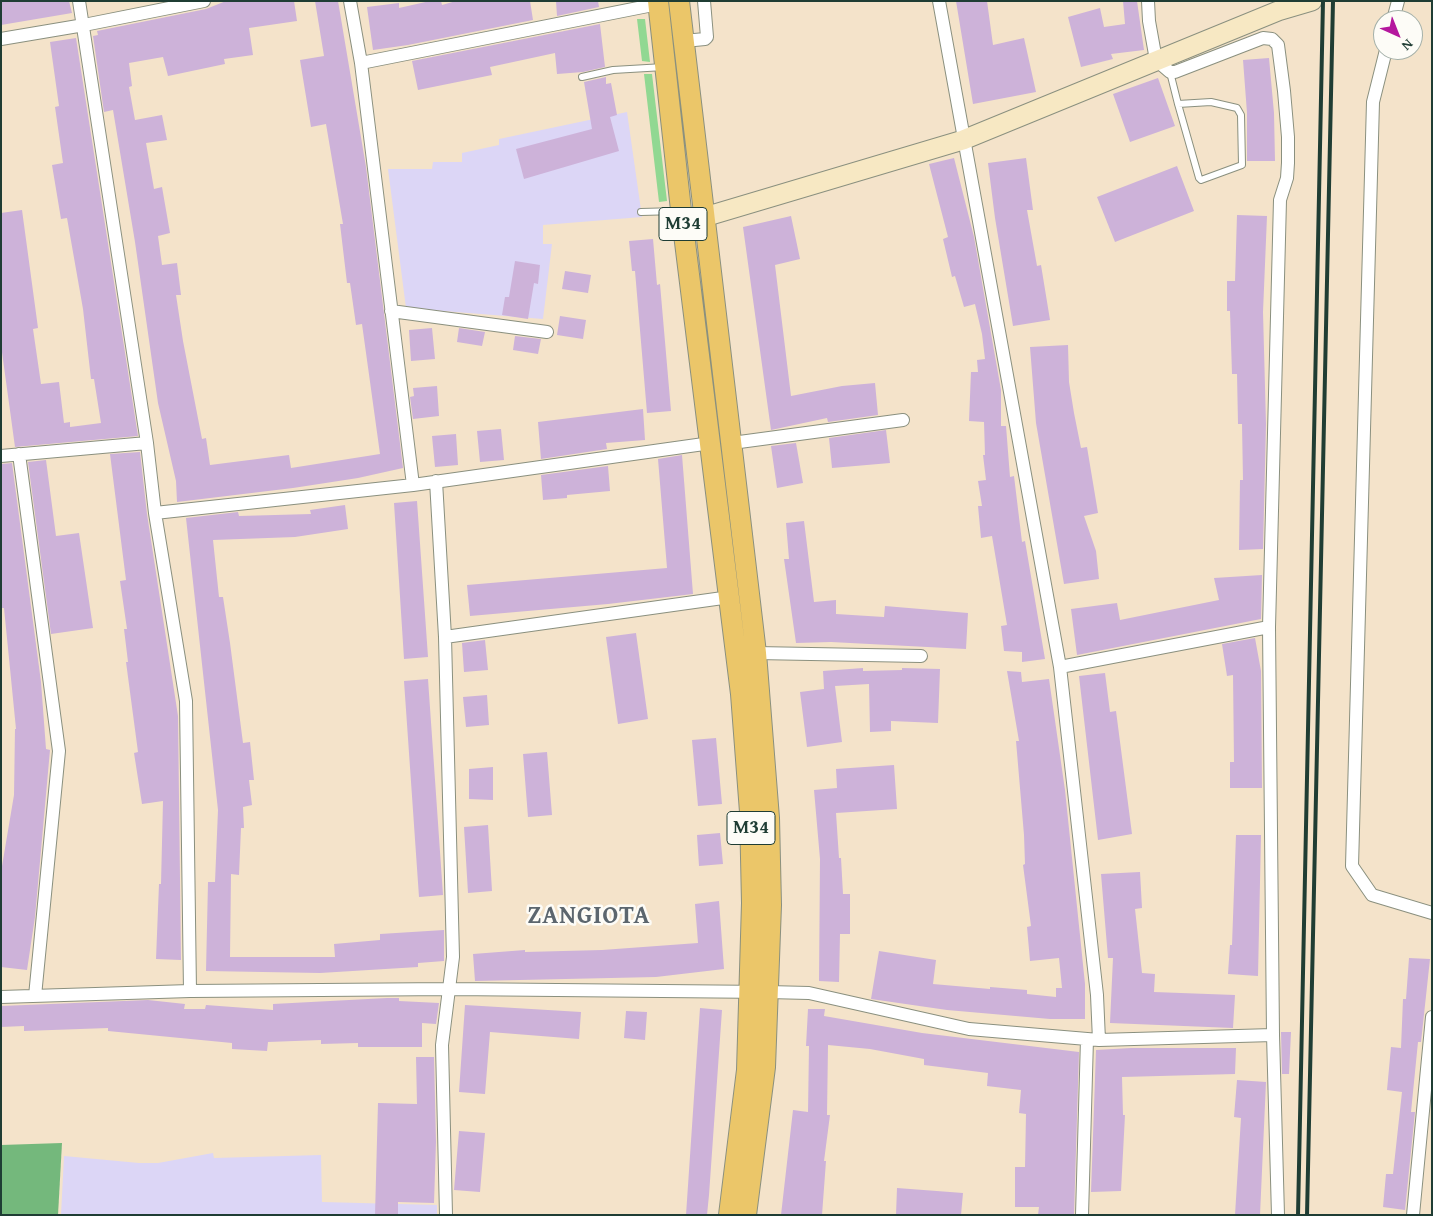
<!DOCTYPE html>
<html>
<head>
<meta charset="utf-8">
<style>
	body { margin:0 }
	#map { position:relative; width:1433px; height:1216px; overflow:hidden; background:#f4e3ca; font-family:"Gentium Book Plus",serif }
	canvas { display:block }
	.frame { position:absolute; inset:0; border:2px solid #1f3d34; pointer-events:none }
	.north { position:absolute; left:1373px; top:10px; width:50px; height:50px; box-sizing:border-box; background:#fdfcf7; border:1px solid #a4b0a9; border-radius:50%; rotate:136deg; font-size:14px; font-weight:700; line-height:20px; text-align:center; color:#1f3d34 }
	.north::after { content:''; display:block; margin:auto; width:18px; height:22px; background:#b5179e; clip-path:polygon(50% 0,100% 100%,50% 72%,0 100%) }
</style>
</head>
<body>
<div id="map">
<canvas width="1433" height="1216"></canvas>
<div class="frame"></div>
<div class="north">N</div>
</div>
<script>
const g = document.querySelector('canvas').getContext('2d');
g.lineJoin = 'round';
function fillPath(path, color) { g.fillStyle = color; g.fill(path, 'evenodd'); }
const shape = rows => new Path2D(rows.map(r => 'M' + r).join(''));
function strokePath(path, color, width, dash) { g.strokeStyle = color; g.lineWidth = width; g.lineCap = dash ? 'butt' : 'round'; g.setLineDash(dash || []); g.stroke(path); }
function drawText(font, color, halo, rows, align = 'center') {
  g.font = font + ' "Gentium Book Plus",serif'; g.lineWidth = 5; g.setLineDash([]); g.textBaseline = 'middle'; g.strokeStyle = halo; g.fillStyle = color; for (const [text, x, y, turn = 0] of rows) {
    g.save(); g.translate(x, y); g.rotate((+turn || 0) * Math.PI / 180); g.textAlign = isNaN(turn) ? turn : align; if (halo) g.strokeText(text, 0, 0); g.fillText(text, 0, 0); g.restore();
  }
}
fillPath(shape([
	[627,112,642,217,543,225,543,244,552,244,543,319,406,308,388,169,432,169,433,162,462,162,462,153,499,145,499,139],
	[213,1153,214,1158,321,1155,322,1202,437,1205,437,1215,61,1215,64,1156,139,1163,158,1163]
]), '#dcd6f6');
fillPath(shape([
	[637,19,645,19,650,62,642,61],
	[644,74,652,74,667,201,659,202]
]), '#91d892');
fillPath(shape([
	[62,1143,58,1215,1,1215,1,1145]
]), '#74b87c');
fillPath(shape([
	[1,1,69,1,72,13,1,25],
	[226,1,294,1,297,21,249,28,253,55,224,59,225,64,168,76,163,57,129,63,132,86,129,87,135,120,162,115,167,140,146,143,154,189,162,187,170,233,158,236,162,265,177,263,181,295,176,295,183,341,202,439,206,438,210,465,289,455,291,468,380,454,362,324,356,325,350,283,347,283,340,224,343,224,326,124,311,127,300,60,324,56,315,1,338,1,366,167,403,468,358,478,293,488,177,502,176,481,158,403,135,242,113,110,104,112,93,36,98,35,97,31,206,9],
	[430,1,441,1,442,5,456,1,530,1,533,20,408,45,373,50,367,7,399,3,399,8],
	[556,1,598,1,599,7,557,16],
	[956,1,987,1,993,45,1024,38,1036,92,973,104],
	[1123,1,1137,1,1144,50,1111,54,1113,59,1081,67,1068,17,1100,8,1104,27,1125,24],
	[600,24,605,67,583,72,557,74,555,53,490,67,492,75,418,90,412,61],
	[76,38,138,436,15,447,1,345,1,213,22,210,38,328,33,329,41,384,59,382,64,423,70,422,70,427,101,423,94,379,91,379,83,309,67,218,61,219,52,165,63,163,55,107,59,106,50,42],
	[1269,58,1274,113,1275,161,1247,161,1247,113,1243,60],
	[606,77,606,84,611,83,617,115,610,117,619,151,524,179,516,149,592,129,584,82],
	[1158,78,1175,126,1130,142,1113,94],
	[954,158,974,237,1001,390,1001,426,1006,426,1010,477,1014,476,1022,542,1025,541,1045,659,1022,662,1022,652,1004,651,1001,626,1007,625,992,536,981,538,978,506,982,506,978,481,986,480,983,455,985,455,984,422,969,421,971,372,978,372,977,360,985,359,982,334,975,304,964,307,955,276,952,277,943,239,948,237,929,164],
	[1026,158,1033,210,1027,210,1037,266,1041,265,1050,320,1013,326,995,218,988,163],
	[1177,166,1194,211,1115,242,1097,197],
	[1237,215,1267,216,1263,312,1266,424,1263,549,1239,550,1240,480,1243,480,1242,424,1238,424,1237,374,1232,374,1230,311,1227,311,1227,281,1235,281],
	[791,216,800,259,775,265,791,396,842,386,875,383,878,415,828,422,827,418,771,430,743,227],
	[653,239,657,285,660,284,671,411,647,413,635,271,632,271,629,241],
	[515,261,540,265,538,284,534,283,528,319,502,315,505,297,509,297],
	[565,271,591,275,588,293,562,289],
	[560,316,586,320,583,339,557,335],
	[432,328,435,359,411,361,409,330],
	[459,328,485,332,482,346,457,342],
	[515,336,541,339,538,354,513,350],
	[1068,345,1069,382,1074,413,1081,448,1087,447,1098,513,1084,516,1096,551,1099,579,1064,584,1036,423,1030,347],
	[437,386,439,416,413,419,410,397,414,396,413,388],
	[643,409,645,440,606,443,607,449,541,459,538,422],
	[501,429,504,460,480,462,477,431],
	[886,430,890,463,832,468,829,438],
	[456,434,458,465,435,467,432,436],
	[796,443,803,483,777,488,771,446],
	[140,452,147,514,178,716,181,960,156,959,159,884,161,884,163,801,142,804,134,753,138,752,126,662,128,662,124,629,127,629,120,581,126,580,110,454],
	[682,455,693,594,608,604,470,616,467,585,667,568,658,459],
	[46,460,56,536,79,533,93,628,51,634,28,462],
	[12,463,41,682,46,749,50,750,35,917,27,970,1,967,1,872,14,795,15,729,16,729,4,608,1,608,1,464],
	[608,466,610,491,567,495,567,498,543,500,541,475],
	[417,501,428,657,404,659,394,503],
	[345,505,348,529,295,537,213,540,219,597,223,597,230,643,243,743,250,742,254,780,249,780,252,805,243,807,244,828,241,828,239,875,231,874,230,957,335,957,334,944,380,940,380,934,444,930,444,961,418,963,418,967,320,973,206,971,208,882,215,882,218,810,186,518,238,512,239,516,311,514,310,510],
	[804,521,814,602,836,600,836,614,884,617,885,606,968,613,966,649,831,642,796,643,784,559,789,559,786,523],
	[1262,575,1261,619,1077,655,1071,609,1117,603,1120,620,1219,600,1214,578],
	[636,633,648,719,618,724,606,637],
	[1255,638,1261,671,1262,788,1230,788,1230,762,1234,762,1233,675,1227,676,1222,644],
	[485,640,488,670,464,672,462,643],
	[863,668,863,671,902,670,902,668,940,669,938,723,891,721,891,731,870,732,869,684,835,686,842,742,807,747,800,692,824,689,823,671],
	[1007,671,1021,672,1022,682,1049,679,1065,790,1085,984,1085,1019,1050,1019,947,1010,871,999,879,951,936,960,933,984,990,989,990,987,1027,990,1027,994,1056,997,1056,988,1062,988,1059,958,1030,961,1027,927,1031,926,1023,865,1025,864,1024,835,1016,741,1019,741],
	[1105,673,1110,712,1116,711,1132,834,1098,840,1079,676],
	[428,679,443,895,419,897,404,681],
	[487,695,489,725,466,727,463,697],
	[716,738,722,804,698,806,692,740],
	[547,752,552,815,528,817,523,754],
	[894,765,897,809,836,813,839,858,841,858,843,894,850,894,850,934,840,934,839,982,819,981,820,859,814,790,837,788,836,769],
	[493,767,493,800,469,799,469,769],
	[488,825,492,891,468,893,464,827],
	[720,833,723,864,699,866,697,835],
	[1236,835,1261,835,1258,976,1228,974,1230,945,1232,945],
	[1140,872,1142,908,1135,909,1142,973,1155,974,1154,992,1235,995,1233,1028,1110,1023,1113,958,1108,958,1101,874],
	[719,901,724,969,656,977,475,981,473,954,525,950,525,952,602,950,698,943,695,904],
	[1409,958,1430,959,1421,1042,1418,1042,1411,1112,1415,1112,1405,1210,1383,1207,1386,1174,1393,1174,1402,1092,1387,1090,1391,1047,1401,1048,1403,999,1406,999],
	[387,998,399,998,399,1001,439,1003,436,1024,422,1023,422,1047,358,1047,358,1043,321,1044,321,1040,268,1042,267,1051,232,1049,232,1043,108,1031,108,1028,24,1031,24,1026,1,1027,1,1006,148,1000,185,1004,184,1009,205,1009,206,1005,273,1010,273,1004],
	[465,1005,581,1012,579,1039,490,1032,485,1094,459,1092],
	[700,1008,722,1010,709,1195,707,1215,686,1215],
	[808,1009,825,1009,824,1016,922,1033,1079,1052,1074,1215,1038,1215,1039,1207,1015,1207,1015,1167,1025,1167,1026,1114,1019,1113,1021,1090,987,1086,988,1073,924,1065,924,1059,870,1049,828,1045,827,1115,830,1115,824,1161,826,1161,822,1215,781,1215,793,1110,808,1112,809,1046,806,1046],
	[626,1011,647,1012,645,1040,624,1038],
	[1281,1032,1291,1032,1289,1074,1282,1074],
	[1131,1048,1236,1048,1235,1074,1122,1077,1123,1115,1125,1115,1121,1191,1091,1192,1096,1050],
	[416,1057,434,1057,436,1142,434,1203,398,1202,398,1215,375,1215,378,1103,417,1104],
	[1237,1080,1266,1082,1260,1215,1235,1215,1241,1118,1234,1117],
	[459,1131,485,1133,480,1192,454,1190],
	[897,1188,963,1193,961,1215,896,1215]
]), '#cdb2d9');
const service = shape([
	[1170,72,1178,104,1199,178,1201,180,1242,165,1241,115,1237,108,1211,102,1178,104],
	[582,77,613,70,664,67],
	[641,212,677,211]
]);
const minor = shape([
	[79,1,147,443,155,513,186,701,190,991],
	[350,1,361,63,413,485],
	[939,1,1060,667,1097,995,1099,1040],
	[1148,1,1149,21,1156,60,1170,72,1175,72,1263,38,1272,39,1278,45,1284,91,1288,137,1288,163,1287,178,1280,200,1269,627,1273,1035,1278,1215],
	[1393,20,1398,1],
	[1,39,84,25,204,1],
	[684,41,705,39,707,37,704,1],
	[1386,50,1373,102,1352,866,1372,895,1432,913],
	[361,63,658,4],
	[391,311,547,332],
	[732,443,903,420],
	[19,454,59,751,35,996],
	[1,456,147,443],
	[436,481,445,637,453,957,442,1045,446,1215],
	[155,513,413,485,711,443],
	[445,637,730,597],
	[756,653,921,656],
	[1060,667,1269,627],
	[1,997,190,991,451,989,768,992,809,993,969,1029,1099,1040,1273,1035],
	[1082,1215,1087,1039],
	[1413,1215,1432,1017]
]);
const secondary = shape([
	[691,221,963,140,1278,11,1312,1]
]);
const primary = shape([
	[658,1,681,210,741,694,750,812,752,903,747,1070,729,1215],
	[679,1,756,653,769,818,771,905,765,1067,746,1215]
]);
strokePath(service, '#8a907f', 8);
strokePath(minor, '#8a907f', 14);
strokePath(secondary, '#8a907f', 21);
strokePath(primary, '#8a907f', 22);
strokePath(service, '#fff', 6);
strokePath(minor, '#fff', 12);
strokePath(secondary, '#f7e8c3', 19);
strokePath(primary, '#ebc669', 20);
strokePath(shape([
	[1298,1215,1323,1],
	[1307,1215,1333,1]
]), '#1f3d34', 4);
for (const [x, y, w] of [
	[683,224,48],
	[751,828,48]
]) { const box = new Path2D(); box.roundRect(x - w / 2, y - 16.5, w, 33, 4); g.fillStyle = '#fdfcf7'; g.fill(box); strokePath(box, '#1f3d34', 1); }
drawText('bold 19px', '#1f3d34', null, [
	["M34",683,224],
	["M34",751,828]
]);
g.letterSpacing = '1px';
drawText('bold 25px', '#5c666e', '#fdfcf7', [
	["ZANGIOTA",589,917]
]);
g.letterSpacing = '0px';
</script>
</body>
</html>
